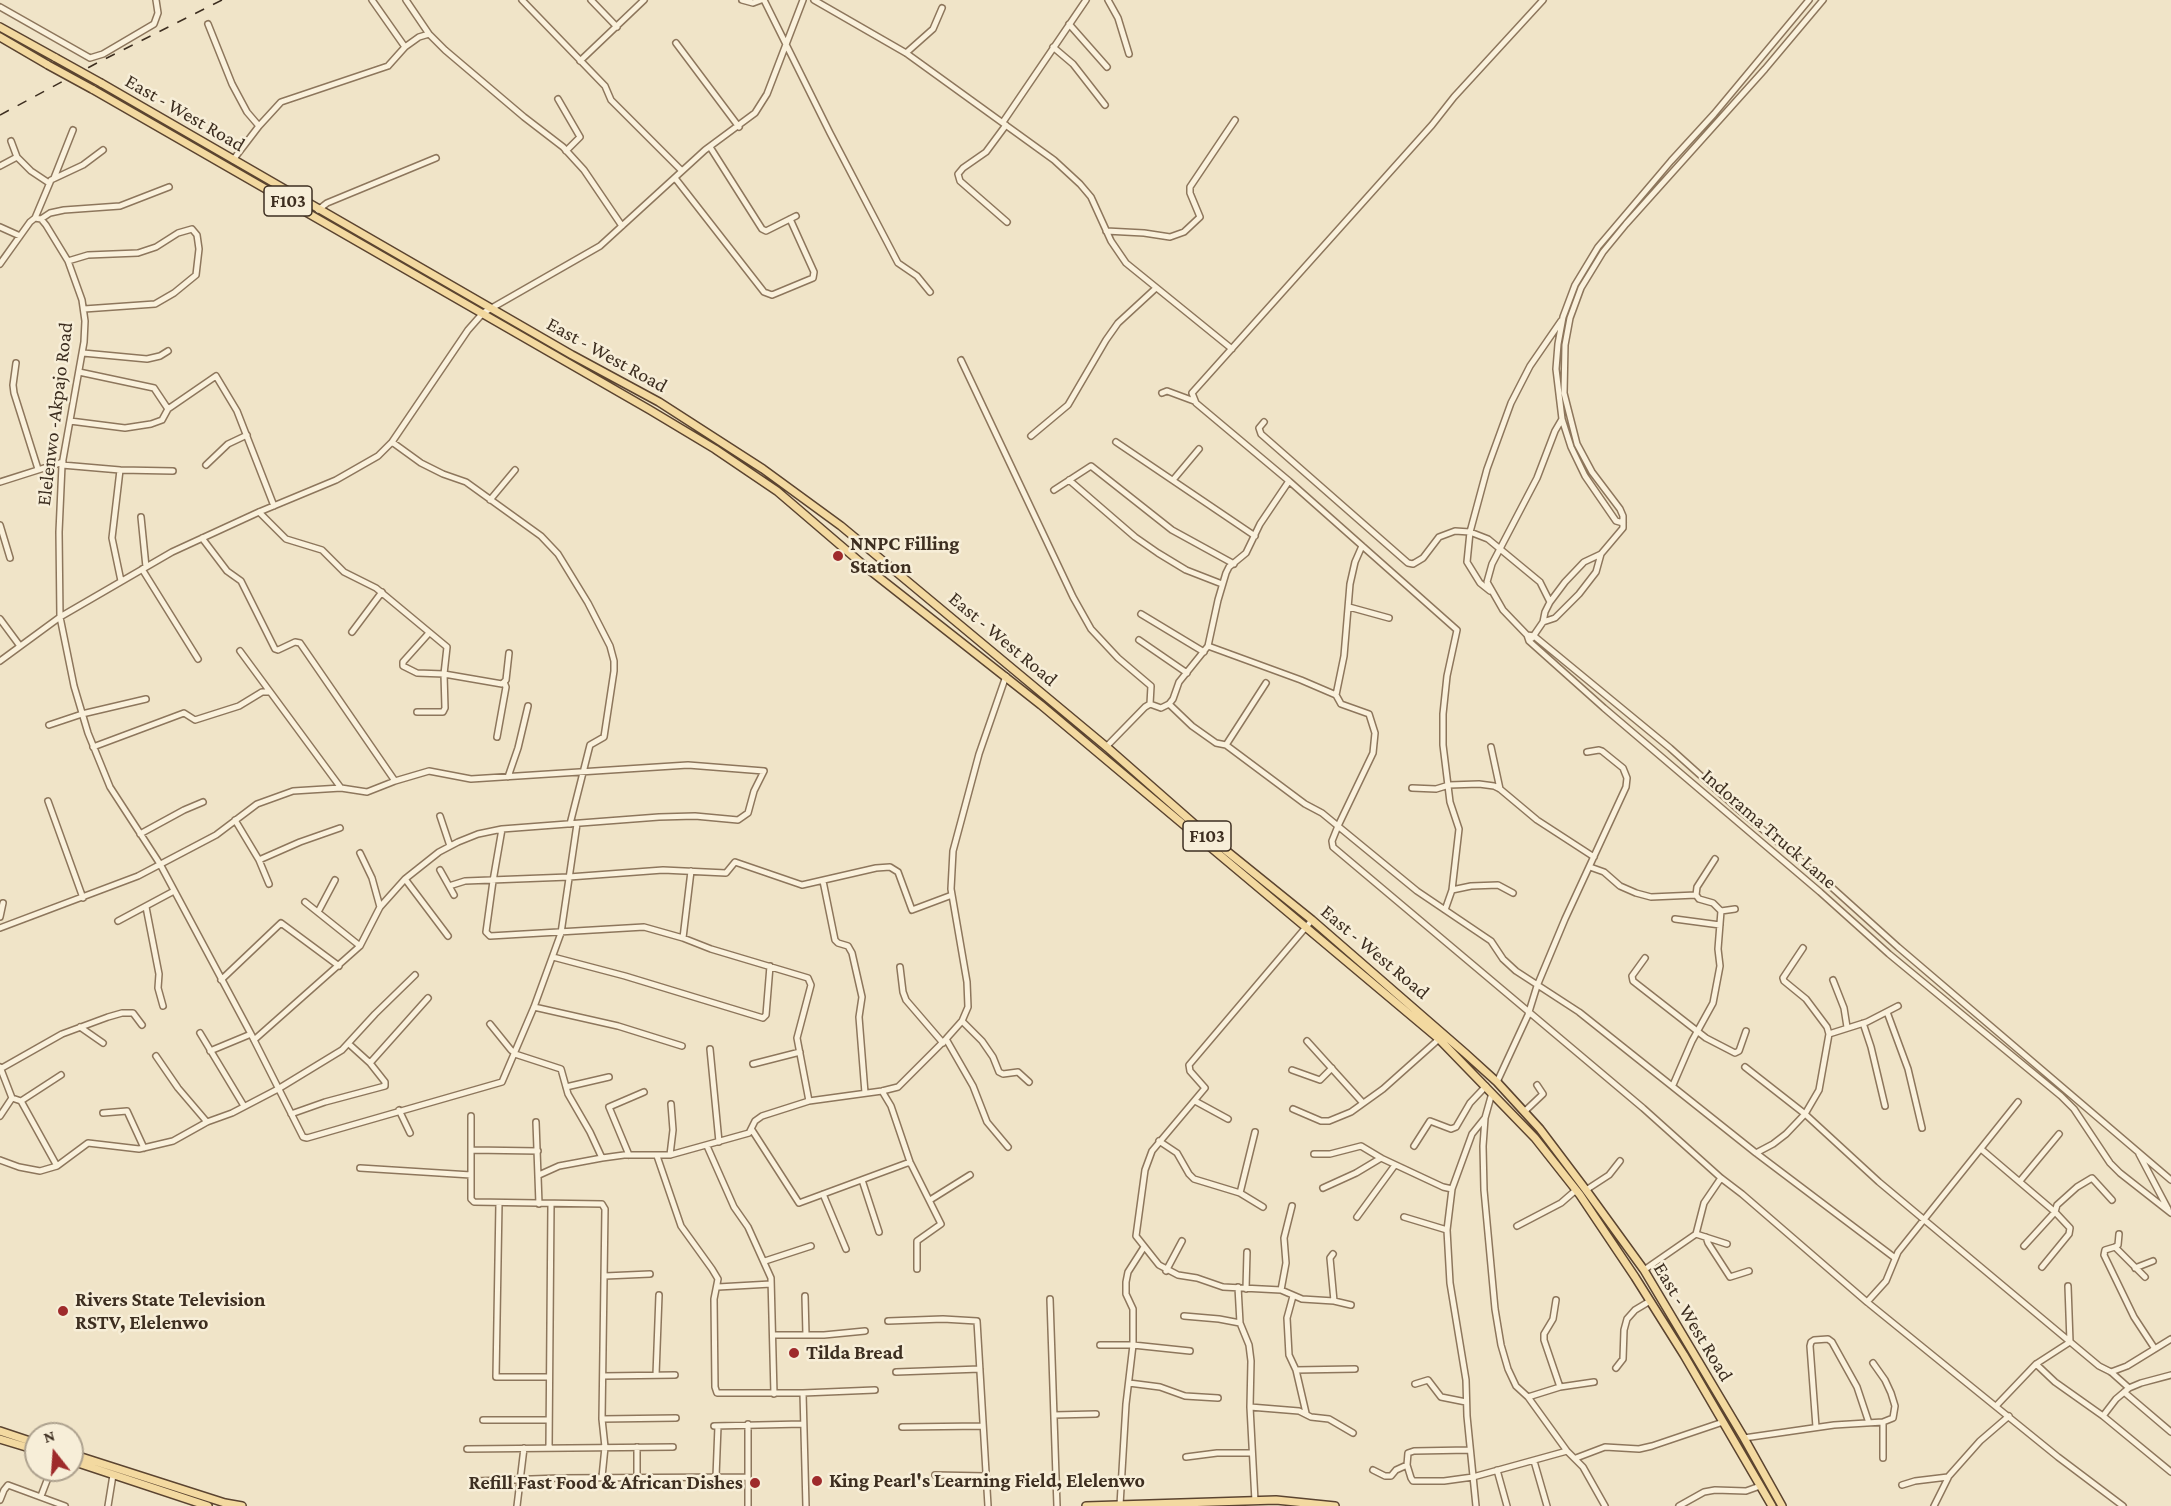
<!DOCTYPE html>
<html>
<head>
<meta charset="utf-8">
<style>
	body { margin:0 }
	#map { position:relative; width:2171px; height:1506px; overflow:hidden; background:#f0e4c8; font-family:"Crimson Pro",serif }
	canvas { display:block }
	.north { position:absolute; left:24px; top:1422px; width:60px; height:60px; box-sizing:border-box; background:#f7eed8; border:2px solid #ada18e; border-radius:50%; rotate:343deg; font-size:16px; font-weight:700; line-height:24px; text-align:center; color:#3d2e20 }
	.north::after { content:''; display:block; margin:auto; width:21px; height:27px; background:#9e2a2b; clip-path:polygon(50% 0,100% 100%,50% 72%,0 100%) }
</style>
</head>
<body>
<div id="map">
<canvas width="2171" height="1506"></canvas>
<div class="north">N</div>
</div>
<script>
const g = document.querySelector('canvas').getContext('2d');
g.lineJoin = 'round';
const shape = rows => new Path2D(rows.map(r => 'M' + r).join(''));
function strokePath(path, color, width, dash) { g.strokeStyle = color; g.lineWidth = width; g.lineCap = dash ? 'butt' : 'round'; g.setLineDash(dash || []); g.stroke(path); }
function drawText(font, color, halo, rows, align = 'center') {
  g.font = font + ' "Crimson Pro",serif'; g.lineWidth = 5; g.setLineDash([]); g.textBaseline = 'middle'; g.strokeStyle = halo; g.fillStyle = color; for (const [text, x, y, turn = 0] of rows) {
    g.save(); g.translate(x, y); g.rotate((+turn || 0) * Math.PI / 180); g.textAlign = isNaN(turn) ? turn : align; if (halo) g.strokeText(text, 0, 0); g.fillText(text, 0, 0); g.restore();
  }
}
const minor = shape([
	[372,0,405,47],
	[406,0,429,34,445,50,524,117,563,147,584,170,622,226],
	[522,0,605,86,611,100,682,171],
	[591,0,617,27],
	[742,0,753,3,761,0],
	[764,0,830,133,898,263,917,276,930,292],
	[814,0,906,53,1054,160,1080,184,1091,197,1111,241,1126,263,1232,349],
	[1108,0,1118,18,1129,54],
	[0,7,90,58,103,54,154,24,158,13,156,0],
	[208,24,232,84,247,112,259,126],
	[1069,24,1107,67],
	[676,43,739,127],
	[1053,47,1073,64,1105,105],
	[906,53,933,29,942,8],
	[580,61,644,0],
	[558,99,580,137,566,151],
	[1003,122,1086,0],
	[1006,125,986,152,963,168,958,174,960,181,1007,222],
	[11,141,17,157,31,171,49,183],
	[710,147,762,229,766,231,796,216],
	[233,160,259,126,281,102,388,66,405,47,419,37,429,34],
	[0,166,17,157],
	[54,178,73,130],
	[675,178,764,292,772,295,813,278,814,272,790,219],
	[318,210,327,203,436,158],
	[35,218,51,180,83,165,103,150],
	[41,219,50,213,64,210,120,206,169,187],
	[0,227,20,236],
	[1106,231,1144,233,1170,237,1184,232,1200,217,1190,193,1190,187,1235,120],
	[68,261,88,255,138,253,156,247,178,233,192,229,197,235,199,249,196,275,174,293,155,304,84,309],
	[0,264,30,222,35,218,41,219,46,225,68,261,82,300,85,321,84,342,62,465,59,532,60,617,74,686,88,733,110,787,160,864,251,1034,303,1137,307,1138,502,1082,534,1007,561,933,577,824],
	[83,353,147,359,160,356,168,351],
	[961,360,1073,597,1091,629,1118,658,1151,686,1150,704],
	[16,363,13,385,14,393,38,469],
	[79,372,154,388,168,409],
	[1162,393,1167,391,1194,401],
	[1562,419,1555,431,1537,478,1492,564,1487,582,1503,610,1527,635,1529,641,1604,708,1820,892,1889,954,2061,1096,2074,1109,2110,1163,2120,1173,2171,1213],
	[70,421,125,428,151,424,162,420,168,409,216,376,237,411,274,506],
	[1264,422,1259,428,1261,434,1408,563,1413,564,1423,558,1439,537,1455,531,1470,532,1488,539,1540,582,1550,602],
	[1031,436,1068,405,1106,340,1118,323,1156,288],
	[392,442,421,463,443,474,466,482,541,536,558,554,588,603,610,646,614,661,614,671,604,737,590,745,570,824],
	[1116,442,1255,536],
	[62,465,120,470,173,471],
	[206,465,228,444,247,435],
	[120,470,112,538,121,581],
	[1069,480,1135,537,1158,553,1186,570,1222,584],
	[1173,480,1199,449],
	[0,482,63,462],
	[1054,490,1091,466,1172,530,1234,564],
	[490,500,515,470],
	[259,512,286,539,322,550,344,572,376,588,447,647,444,674,445,708,443,712,417,712],
	[141,517,146,567],
	[1623,523,1616,521,1585,476,1571,447,1562,419,1556,369,1558,344,1563,317,1575,285,1598,247,1671,161,1714,114,1809,0],
	[0,525,10,558],
	[202,538,227,571,241,581,275,649,278,650,295,642,300,643,395,781],
	[142,569,198,659],
	[1490,591,1480,583,1467,562,1470,532,1487,469,1511,403,1530,366,1561,321],
	[1349,607,1389,618],
	[1141,614,1204,652],
	[0,619,20,646],
	[1543,622,1555,618,1579,594,1596,572,1601,554,1623,528,1623,516,1620,509,1592,472,1577,444,1564,393,1565,345,1570,318,1581,288,1603,252,1626,224,1765,69,1823,0],
	[352,632,382,592],
	[429,633,403,662,403,666,417,673,444,674,502,684,506,680,509,653],
	[1527,635,1534,636,1670,748,1739,810,1818,875,1898,947,2171,1180],
	[1532,638,1543,622,1545,612,1550,602,1565,582,1584,562,1601,554],
	[1139,640,1187,673],
	[1208,646,1301,680,1336,695,1341,704,1369,714,1375,733,1373,753,1338,826,1332,841,1333,847,1643,1108,1721,1178,1742,1194,1867,1302,2058,1457,2123,1506],
	[240,651,341,788],
	[0,661,60,617,172,552,259,512,336,480,378,456,392,442,468,330,483,313,600,246,705,150,755,113,767,94,803,0],
	[1336,695,1344,656,1350,584,1355,562,1362,546],
	[1169,704,1192,726,1216,743,1226,745,1266,683],
	[49,725,82,714,146,699],
	[497,737,506,687,504,682],
	[1226,745,1305,804,1322,813,1417,891,1491,941,1503,959,1516,971,1579,1012,1756,1153,1895,1258],
	[93,747,184,713,195,720,239,706,262,692,269,692],
	[1106,747,1145,707,1150,704,1161,708,1169,704,1173,699,1179,682,1208,646,1218,600,1226,573,1229,567,1246,553,1260,524,1289,481],
	[1491,747,1500,789],
	[508,777,518,748,528,706],
	[1412,788,1436,789,1449,785,1479,784,1494,786,1500,789,1537,820,1594,857],
	[48,801,83,898],
	[440,816,450,846],
	[235,820,259,860,269,884],
	[502,829,493,881,486,932,490,936,644,927,683,938,711,949,808,978,811,985,797,1038,809,1101],
	[140,834,184,810,203,802],
	[360,853,372,878,380,907],
	[259,860,300,842,340,828],
	[1590,867,1604,872,1620,886,1636,893,1651,897,1696,895,1699,899,1713,903,1721,911,1718,949,1720,966,1713,1003,1692,1041,1673,1085],
	[440,870,449,886,465,881,569,877,663,870,726,873,735,862,802,885,876,868,890,867,898,872,912,910,952,895],
	[405,879,448,936],
	[823,881,835,940,838,943,848,946,852,953,862,997,859,1017,865,1093],
	[449,886,454,895],
	[1452,890,1471,886,1498,885,1513,893],
	[1696,895,1697,887,1715,859],
	[305,902,360,946],
	[146,907,159,974,158,988,163,1006],
	[1445,910,1452,890,1459,829,1450,802,1443,745,1443,714,1447,676,1457,630,1289,481,1196,403,1192,393,1432,125,1454,97,1543,0],
	[1721,911,1735,909],
	[318,912,335,880],
	[0,917,3,903],
	[1675,919,1720,925],
	[1312,920,1189,1065,1190,1071,1205,1088,1152,1151,1145,1170,1136,1236,1159,1265,1178,1275,1197,1278,1223,1287,1281,1290,1302,1299,1334,1301,1351,1305],
	[118,921,174,891],
	[0,928,138,876,216,835,257,804,293,791,341,788,367,792,395,781,429,771,471,779,688,765,764,771,754,791,748,813,738,820,695,816,659,817,502,829,478,834,458,842,439,852,405,879,380,907,360,946,254,1040],
	[683,938,691,871],
	[553,957,625,976,763,1018,766,1015,770,966],
	[1645,958,1632,976,1633,981,1706,1038,1735,1053,1739,1051,1746,1031],
	[900,967,903,992,906,1000,943,1043],
	[221,980,281,923,339,966],
	[1833,980,1844,1008,1847,1027],
	[534,1007,618,1026,682,1046],
	[1887,1012,1908,1069,1922,1128],
	[962,1021,982,1041,993,1057,999,1072,1003,1074,1018,1072,1029,1082],
	[1863,1023,1871,1047,1885,1106],
	[490,1024,511,1050,515,1053],
	[80,1027,103,1043],
	[200,1033,244,1106],
	[1829,1034,1867,1022,1898,1006],
	[946,1039,973,1086,987,1122,1008,1147],
	[1307,1041,1363,1103],
	[710,1049,719,1142],
	[210,1051,251,1034],
	[515,1054,561,1069,568,1094,590,1132,602,1158,624,1155,670,1155,749,1133,755,1121,762,1116,809,1101,882,1091,898,1087,946,1039,962,1021,968,1007,967,982,951,889,953,851,979,754,1006,676],
	[156,1056,178,1088,207,1122],
	[370,1063,428,998],
	[753,1064,800,1052],
	[0,1067,12,1098],
	[1745,1067,1805,1114,1879,1182,2099,1366,2111,1372,2129,1388],
	[0,1069,62,1034,108,1017,122,1013,133,1013,142,1025],
	[1292,1070,1320,1080,1332,1068],
	[1497,1082,1528,1015,1537,986,1565,919,1626,787,1627,778,1623,768,1602,751,1599,750,1587,752],
	[566,1087,609,1077],
	[882,1091,891,1106,910,1162,941,1224,917,1241,917,1269],
	[1492,1093,1485,1118,1483,1146,1484,1190,1495,1309,1501,1345,1508,1369,1516,1386,1528,1397,1567,1451,1583,1467,1605,1506],
	[12,1098,21,1101,61,1075],
	[21,1101,57,1166],
	[1195,1101,1228,1119],
	[1293,1109,1321,1121,1329,1121,1351,1112,1383,1089,1439,1039],
	[399,1110,410,1133],
	[1524,1112,1543,1094,1537,1085],
	[103,1113,127,1111,144,1148],
	[291,1114,325,1102,385,1086,385,1082,370,1063,349,1044],
	[0,1116,12,1098],
	[471,1116,471,1199,474,1202,602,1204,605,1209,602,1419,605,1447,602,1477],
	[536,1122,539,1204],
	[752,1130,799,1203,910,1162],
	[1159,1141,1177,1153,1189,1174,1194,1179,1240,1193,1263,1207],
	[707,1146,734,1207,748,1227,771,1278,774,1394],
	[1414,1146,1430,1121,1451,1129,1456,1127,1470,1103,1486,1086],
	[1981,1149,2055,1212,2070,1228,2069,1234,2042,1267],
	[472,1150,538,1151],
	[1756,1153,1773,1144,1786,1134,1805,1114,1819,1090,1829,1034,1827,1027,1806,999,1784,981,1783,978,1803,948],
	[1314,1154,1330,1154,1361,1146,1381,1158,1443,1187,1452,1189],
	[2139,1154,2168,1209],
	[629,1155,609,1107,644,1092],
	[670,1155,673,1130,671,1104],
	[657,1156,681,1226,712,1269,718,1279,714,1299,715,1387,717,1393,803,1393,875,1390],
	[0,1160,19,1167,40,1171,57,1166,88,1143,139,1149,173,1141,207,1122,232,1113,278,1089,342,1050,375,1014,415,975],
	[360,1168,471,1175],
	[539,1175,559,1166,602,1158],
	[862,1180,879,1232],
	[2020,1181,2059,1134],
	[1323,1188,1356,1173,1381,1158],
	[1586,1190,1609,1175,1620,1161],
	[1240,1193,1255,1132],
	[823,1194,846,1249],
	[930,1200,970,1175],
	[499,1203,496,1377,549,1377],
	[1357,1217,1395,1165],
	[1404,1217,1447,1230],
	[1517,1226,1561,1203,1576,1190],
	[1696,1234,1727,1244],
	[1706,1237,1708,1243,1730,1277,1749,1271],
	[2024,1246,2055,1212,2057,1205,2077,1187,2092,1178,2112,1200],
	[2115,1247,2105,1250,2104,1255,2134,1317,2155,1349],
	[2115,1247,2145,1277],
	[2115,1247,2118,1245,2119,1234],
	[1333,1254,1330,1258,1334,1301],
	[765,1261,811,1246],
	[2135,1268,2153,1261],
	[1644,1270,1696,1234,1704,1203,1721,1178],
	[1166,1271,1182,1241],
	[605,1276,650,1274],
	[2068,1286,2070,1342],
	[718,1287,771,1284],
	[1238,1287,1240,1323,1249,1345,1251,1361,1250,1407,1255,1501],
	[1246,1289,1247,1252],
	[1281,1290,1286,1263,1284,1238,1292,1206],
	[805,1296,806,1335],
	[1293,1296,1287,1318,1289,1355,1296,1370,1306,1413],
	[1050,1299,1057,1506],
	[1556,1300,1553,1319,1544,1334,1544,1340,1560,1387],
	[1867,1302,1886,1281,1898,1252,2018,1102],
	[1184,1316,1219,1319,1240,1323],
	[888,1321,943,1319,977,1321,988,1506],
	[773,1335,824,1335,865,1331],
	[1100,1345,1133,1345,1190,1351],
	[2036,1364,2055,1382,2103,1416,2171,1472],
	[1616,1368,1623,1359,1624,1330,1627,1319,1635,1310,1650,1301],
	[1296,1370,1355,1369],
	[896,1372,980,1369],
	[2111,1372,2127,1366,2171,1339],
	[656,1375,659,1295],
	[603,1376,675,1375],
	[1129,1383,1160,1387,1185,1396,1218,1398],
	[1415,1384,1428,1380,1441,1397,1466,1402],
	[2124,1392,2171,1432],
	[803,1393,806,1506],
	[1528,1397,1560,1387,1594,1382],
	[1996,1406,2036,1364,2070,1342],
	[1250,1407,1299,1411,1311,1417,1329,1419,1353,1433],
	[1054,1415,1096,1414],
	[2103,1416,2116,1399,2129,1388,2141,1383,2171,1375],
	[602,1419,676,1418],
	[483,1420,549,1420],
	[1883,1422,1883,1458],
	[714,1426,803,1424],
	[902,1427,983,1426],
	[1816,1427,1810,1346,1811,1342,1814,1340,1828,1339,1832,1342,1857,1387,1869,1423],
	[1744,1438,1834,1425,1883,1422,1893,1418,1895,1406,1891,1393,1885,1380,1873,1363],
	[549,1448,551,1204],
	[467,1449,673,1447],
	[1470,1450,1414,1451,1408,1453,1407,1465,1411,1478,1413,1481,1444,1481,1473,1477,1567,1451],
	[1186,1457,1217,1453,1251,1453],
	[1576,1458,1605,1447,1639,1449,1652,1446,1723,1422],
	[1534,1461,1547,1506],
	[1373,1470,1385,1476,1391,1476,1396,1470,1407,1465],
	[1497,1470,1507,1506],
	[935,1475,986,1476],
	[637,1477,637,1447],
	[716,1477,718,1426],
	[475,1481,560,1478,747,1477],
	[1902,1485,1915,1481,1948,1477,1980,1441,2009,1416],
	[41,1496,51,1470],
	[0,1500,4,1490,8,1485,65,1506],
	[1120,1505,1126,1404,1133,1345,1133,1309,1126,1294,1126,1282,1128,1272,1144,1247],
	[108,1506,113,1475],
	[517,1506,524,1448],
	[748,1506,748,1424],
	[1476,1506,1467,1416,1466,1380,1450,1283,1447,1230,1452,1189,1472,1134,1484,1119],
	[1679,1506,1704,1492,1715,1490,1746,1491,1760,1486],
	[1934,1506,1948,1478]
]);
const major = shape([
	[0,27,56,58],
	[0,37,48,65],
	[101,83,572,355,659,402,763,469,841,526,1109,749,1208,836,1312,920,1465,1053,1497,1082,1540,1129,1586,1190,1644,1270,1744,1438,1782,1506],
	[92,89,650,410,715,449,777,491,867,568,1041,705,1439,1039,1535,1138,1580,1195,1635,1277,1684,1355,1772,1506],
	[0,1431,36,1443],
	[0,1439,36,1450],
	[72,1454,225,1503,242,1506],
	[72,1461,208,1506],
	[1086,1506,1276,1500,1335,1506]
]);
strokePath(minor, '#8d765c', 8);
strokePath(major, '#5b4430', 10);
strokePath(minor, '#faf1dc', 5);
strokePath(major, '#f3d9a0', 7);
strokePath(shape([
	[0,115,97,63,222,0]
]), '#3d2e20', 1.5, [10, 10]);
const majorBridge = shape([
	[56,58,101,83],
	[48,65,92,89]
]);
strokePath(majorBridge, '#5b4430', 10, []);
strokePath(majorBridge, '#f3d9a0', 7);
for (const [x, y, r, color] of [
	[838,556,6,"#9e2a2b"],
	[63,1311,6,"#9e2a2b"],
	[794,1353,6,"#9e2a2b"],
	[817,1481,6,"#9e2a2b"],
	[755,1483,6,"#9e2a2b"]
]) { const dot = new Path2D(); dot.arc(x, y, r, 0, 2 * Math.PI); g.fillStyle = color; g.fill(dot); strokePath(dot, '#f7eed8', 2); }
for (const [x, y, w] of [
	[288,201,48],
	[1207,836,48]
]) { const box = new Path2D(); box.roundRect(x - w / 2, y - 15, w, 30, 4.5); g.fillStyle = '#f7eed8'; g.fill(box); strokePath(box, '#3d2e20', 1.5); }
drawText('bold 18px', '#3d2e20', null, [
	["F103",288,201],
	["F103",1207,836]
]);
drawText('20px', '#3d2e20', '#f7eed8', [
	["East - West Road",185,113,30],
	["East - West Road",607,355,29],
	["Elelenwo -Akpajo Road",55,414,-83],
	["East - West Road",1003,639,40],
	["Indorama Truck Lane",1769,829,41],
	["East - West Road",1375,952,40],
	["East - West Road",1693,1322,59]
]);
drawText('bold 20px', '#3d2e20', '#f7eed8', [
	["NNPC Filling",850,544],
	["Station",850,567],
	["Rivers State Television",75,1300],
	["RSTV, Elelenwo",75,1323],
	["Tilda Bread",806,1353],
	["King Pearl's Learning Field, Elelenwo",829,1481],
	["Refill Fast Food & African Dishes",743,1483,"right"]
], 'left');
</script>
</body>
</html>
